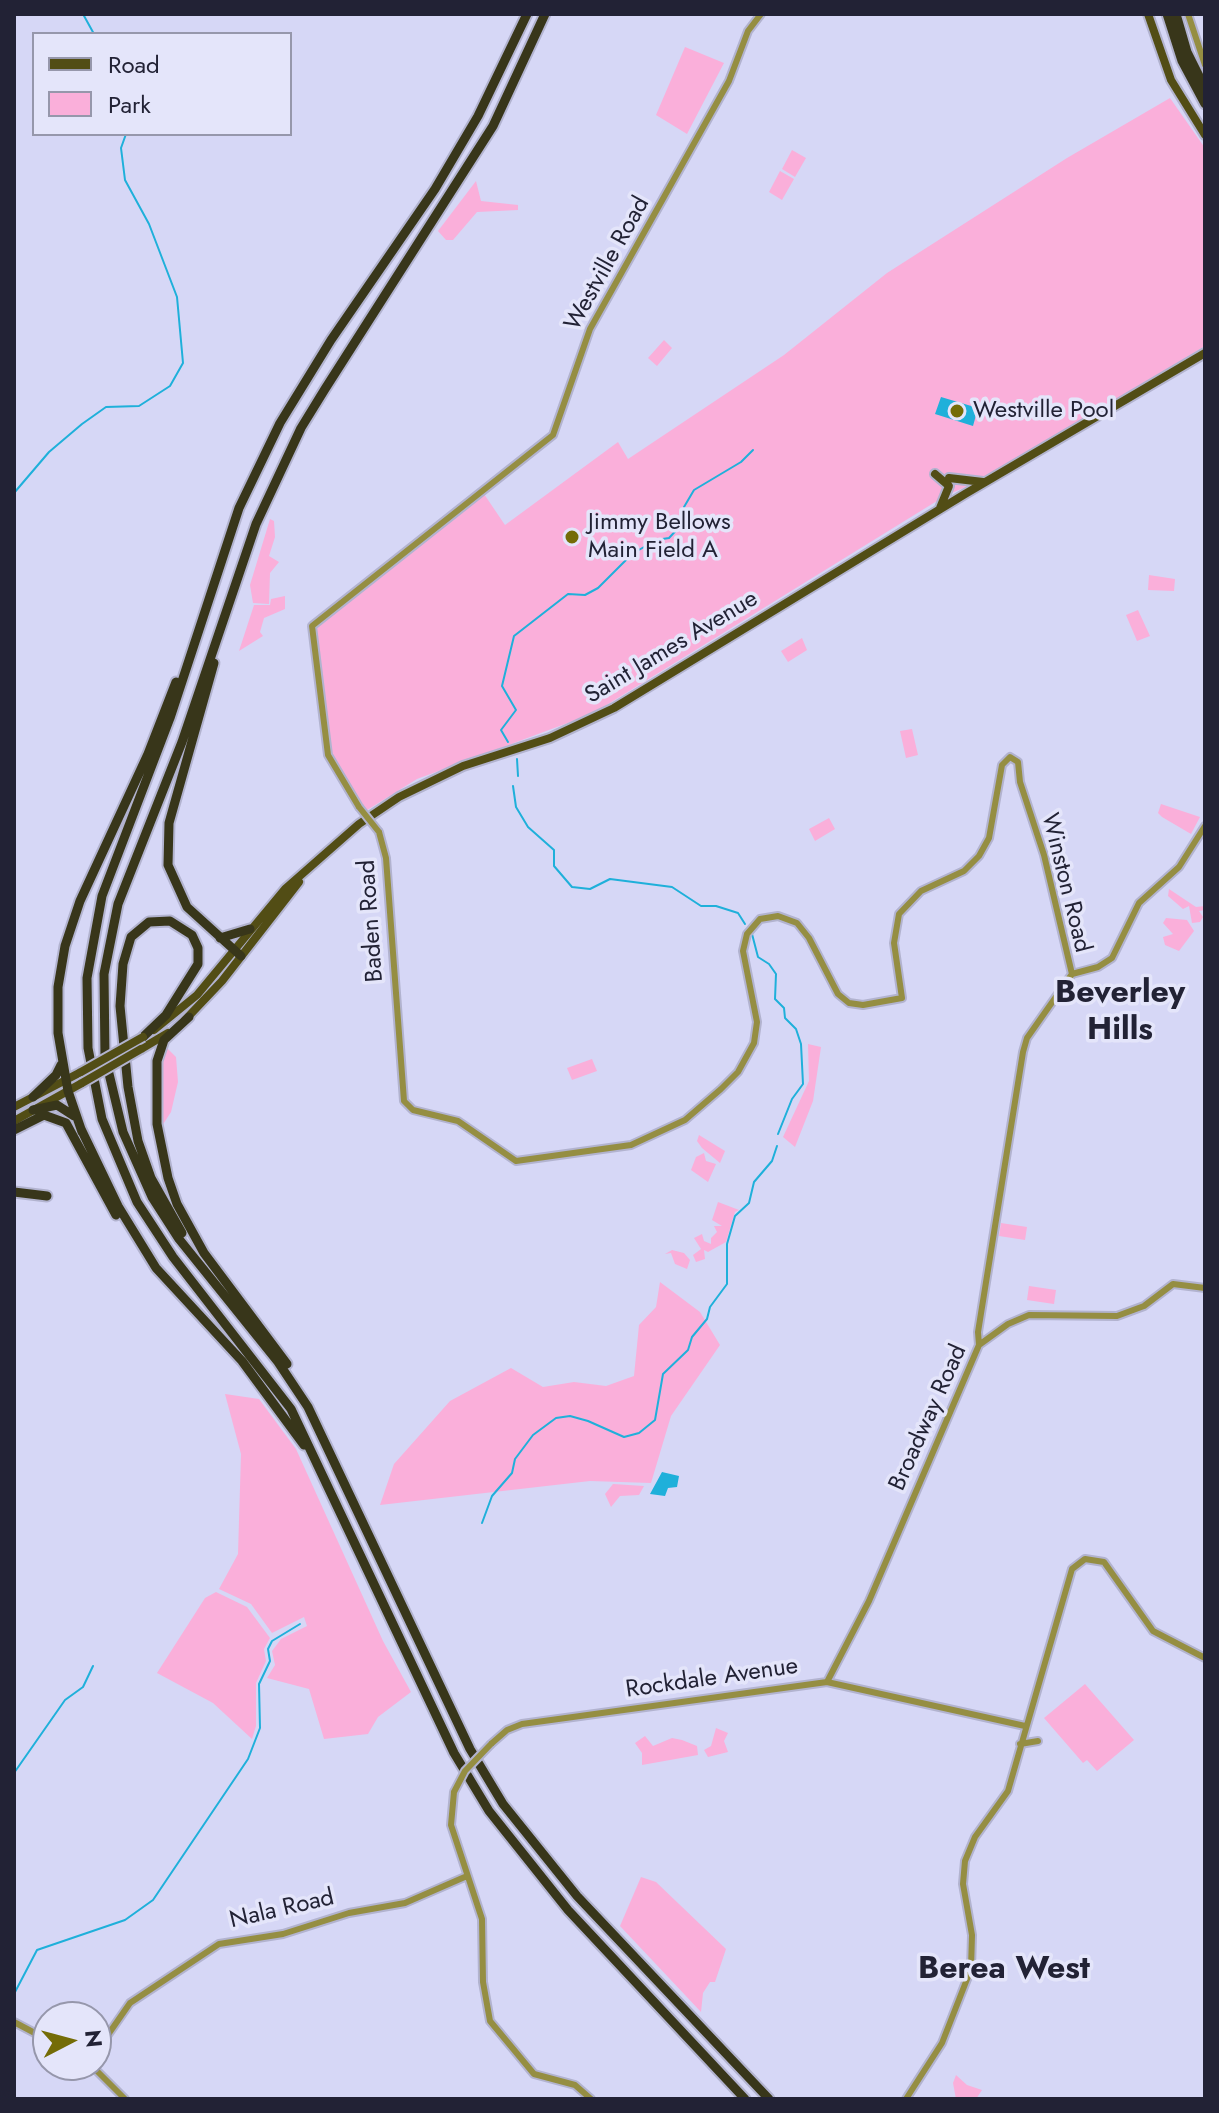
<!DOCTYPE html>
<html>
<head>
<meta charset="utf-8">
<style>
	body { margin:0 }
	#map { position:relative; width:1219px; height:2113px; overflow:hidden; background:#d6d7f6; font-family:Jost,sans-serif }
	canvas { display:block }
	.frame { position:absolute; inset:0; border:16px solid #222235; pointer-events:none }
	.legend { position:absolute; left:32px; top:32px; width:260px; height:104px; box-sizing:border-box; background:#e4e5fa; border:2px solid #9697ab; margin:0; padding:10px 14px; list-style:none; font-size:24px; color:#222235 }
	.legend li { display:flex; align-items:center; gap:16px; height:40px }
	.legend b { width:40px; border:2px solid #9697ab }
	.north { position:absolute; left:32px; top:2001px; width:80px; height:80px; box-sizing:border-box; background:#e4e5fa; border:2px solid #9697ab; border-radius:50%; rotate:84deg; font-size:22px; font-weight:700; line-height:32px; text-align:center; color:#222235 }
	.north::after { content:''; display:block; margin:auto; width:28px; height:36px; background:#746c07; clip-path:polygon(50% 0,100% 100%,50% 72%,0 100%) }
</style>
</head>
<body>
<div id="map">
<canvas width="1219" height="2113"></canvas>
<div class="frame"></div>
<ul class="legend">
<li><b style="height:10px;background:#524d15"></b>Road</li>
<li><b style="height:22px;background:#faafda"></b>Park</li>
</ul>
<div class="north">N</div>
</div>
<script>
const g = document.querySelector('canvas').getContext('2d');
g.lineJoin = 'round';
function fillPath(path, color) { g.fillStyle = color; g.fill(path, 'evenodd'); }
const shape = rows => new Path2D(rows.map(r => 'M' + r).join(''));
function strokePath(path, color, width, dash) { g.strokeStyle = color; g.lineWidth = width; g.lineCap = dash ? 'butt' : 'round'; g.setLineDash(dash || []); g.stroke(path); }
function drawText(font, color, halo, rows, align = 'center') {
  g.font = font + ' Jost,sans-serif'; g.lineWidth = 7; g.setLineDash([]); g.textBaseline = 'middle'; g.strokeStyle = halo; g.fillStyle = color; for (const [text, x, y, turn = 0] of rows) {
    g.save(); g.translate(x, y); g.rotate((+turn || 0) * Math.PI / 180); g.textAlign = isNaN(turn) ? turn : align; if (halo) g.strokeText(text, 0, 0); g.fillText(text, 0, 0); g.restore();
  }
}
fillPath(shape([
	[685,47,724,63,687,134,656,115],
	[1170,98,1205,148,1205,346,986,478,945,496,592,714,417,779,364,812,329,755,313,626,484,494,505,525,618,442,628,459,784,355,887,273,1067,158],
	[792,150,806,158,795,177,782,169],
	[780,171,794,179,782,200,769,192],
	[476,181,481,201,518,205,518,210,477,212,453,240,446,240,438,231],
	[664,340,672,348,657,366,648,358],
	[270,519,274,521,275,537,269,556,279,562,270,573,269,604,253,603,250,585],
	[1149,575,1175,579,1174,591,1148,590],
	[285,596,285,609,264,618,260,632,263,636,239,651,254,605,270,605,271,599],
	[1138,610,1150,636,1137,641,1126,615],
	[802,638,807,650,788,662,781,651],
	[912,729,918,755,906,758,900,731],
	[1161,804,1200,817,1191,834,1162,817,1158,813],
	[829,818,835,829,815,841,809,829],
	[1169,889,1196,907,1205,906,1205,910,1199,911,1203,917,1200,922,1192,923,1189,906,1183,909,1168,896],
	[1166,918,1187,920,1194,931,1179,951,1165,945,1163,937,1173,934,1163,923],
	[808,1044,821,1047,813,1101,795,1147,783,1137,809,1081],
	[166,1047,176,1057,178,1082,171,1112,162,1126,161,1061],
	[592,1059,597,1071,572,1080,567,1068],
	[699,1135,725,1151,720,1163,702,1148,697,1141],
	[704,1153,706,1161,716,1164,708,1182,691,1170,696,1157],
	[718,1202,739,1210,735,1212,726,1242,708,1252,704,1250,705,1259,696,1262,693,1255,701,1249,694,1238,702,1234,704,1241,711,1244,711,1238,717,1232,714,1226,722,1226,712,1220],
	[1001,1223,1027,1227,1025,1240,999,1236],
	[672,1250,684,1253,690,1260,687,1269,675,1264,671,1253,665,1254],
	[660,1282,700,1312,720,1345,671,1416,651,1483,590,1481,380,1505,394,1464,450,1401,511,1368,543,1387,574,1382,606,1386,634,1376,639,1325,656,1307],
	[1029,1286,1056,1290,1054,1304,1027,1300],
	[225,1394,259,1399,296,1449,383,1641,411,1692,378,1717,368,1734,324,1739,309,1689,267,1678,275,1665,272,1651,281,1639,307,1626,304,1617,272,1633,251,1604,219,1589,238,1554,241,1454],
	[613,1484,644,1486,639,1495,620,1496,611,1507,605,1494],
	[216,1592,247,1607,270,1638,264,1649,266,1661,256,1683,256,1726,252,1739,213,1703,157,1673,205,1598],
	[1085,1684,1134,1740,1097,1771,1087,1760,1083,1763,1044,1718],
	[716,1728,728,1733,724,1741,728,1752,708,1757,704,1750,711,1746],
	[645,1736,653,1746,672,1738,682,1740,697,1746,698,1755,642,1765,642,1753,635,1743],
	[641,1877,656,1882,726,1949,715,1982,710,1982,703,1993,701,2012,620,1926],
	[956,2075,967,2085,982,2090,976,2099,956,2099,953,2083]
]), '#faafda');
fillPath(shape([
	[941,397,978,408,973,426,935,414],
	[662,1472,679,1476,677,1487,668,1488,665,1496,650,1494]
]), '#1fb0da');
strokePath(shape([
	[83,14,94,34],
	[14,493,49,452,82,424,106,407,139,406,170,386,183,363,177,297,149,224,125,180,121,148,126,134],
	[508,742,501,730,516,710,502,686,514,636,568,594,585,595,598,588,632,554,656,540,669,538,682,524,684,507,694,490,741,462,753,450],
	[517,759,518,776],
	[513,786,516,807,528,827,554,850,554,866,572,887,590,889,610,879,672,887,701,906,716,906,738,913,745,924],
	[752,934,758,957,769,964,776,974,775,999,784,1008,785,1018,796,1029,801,1044,803,1084,792,1099,778,1134],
	[482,1523,492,1496,512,1473,515,1459,533,1435,556,1418,570,1416,588,1421,624,1437,639,1433,655,1420,663,1374,688,1350,692,1337,707,1319,710,1307,727,1284,727,1244,735,1216,749,1203,754,1182,772,1161,777,1146],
	[14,1773,65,1700,83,1687,93,1666],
	[14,1994,37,1950,125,1920,153,1900,248,1759,260,1728,259,1684,270,1661,268,1649,272,1641,300,1624]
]), '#1fb0da', 2);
const minor = shape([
	[1188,14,1205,65],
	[359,807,328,755,312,626,553,435,590,329,729,81,748,31,761,14],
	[379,832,386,858,404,1101,413,1110,458,1121,516,1161,631,1145,685,1120,721,1089,738,1072,754,1043,757,1022,743,951,747,934,760,919,778,916,797,923,809,938,838,994,849,1003,863,1005,902,998,894,943,899,914,921,891,964,871,979,856,989,838,1002,765,1010,757,1018,762,1020,782,1044,855,1072,974],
	[1072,974,1098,967,1112,958,1139,903,1179,867,1205,826],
	[979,1345,978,1332,1023,1052,1027,1038,1072,974],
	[827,1682,869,1601,979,1345,1008,1324,1029,1315,1117,1316,1144,1306,1173,1284,1205,1288],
	[491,1744,507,1730,522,1724,827,1682,1025,1726],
	[1020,1744,1038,1741],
	[454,1792,451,1825,482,1919,483,1982,490,2021,534,2074,575,2085,591,2099],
	[14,2022,48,2040],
	[96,2052,130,2003,219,1944,283,1934,349,1913,405,1903,467,1876],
	[91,2065,125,2099],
	[906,2099,942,2043,971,1969,972,1935,963,1884,965,1861,975,1837,1008,1791,1072,1569,1085,1559,1104,1562,1153,1631,1205,1658]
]);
const major = shape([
	[1148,14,1171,80,1205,135],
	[935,474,949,486,940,508],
	[949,478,983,482],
	[185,1020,222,981,299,882],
	[154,1030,197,995,285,889,359,824,399,797,463,766,550,738,614,708,965,494,1205,353],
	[141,1049,168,1033],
	[14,1107,81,1072],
	[14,1121,82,1083]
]);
const highway = shape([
	[527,14,478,116,435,189,331,340,280,423,239,508,170,718,102,896,87,978,88,1048,102,1119,137,1202,173,1257,291,1409,454,1753,489,1811,568,1910,745,2099],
	[545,14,493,126,325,389,301,428,256,524,182,742,118,904,104,974,105,1057,123,1132,152,1197,179,1239,278,1362,308,1407,470,1749,503,1804,577,1896,769,2099],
	[1167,14,1182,61,1205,104],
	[1176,14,1187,52,1205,88],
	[214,663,169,823,168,865,187,907,241,956],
	[220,938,250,929],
	[189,1017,164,1040,157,1061,157,1124,168,1178,177,1204,204,1253,287,1364],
	[143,1037,166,1015,198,964,198,948,192,935,170,921,149,922,131,937,123,964,120,1006,128,1087,138,1141,151,1178,182,1233],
	[33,1097,56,1075,61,1065],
	[33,1110,57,1105,74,1116],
	[81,1129,118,1206,156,1268,242,1361,304,1445],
	[14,1130,44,1115,66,1123,116,1215],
	[82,1132,68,1091,58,1033,58,987,65,946,80,901,148,754,176,682],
	[14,1192,47,1196]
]);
strokePath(minor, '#b2b3cf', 10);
strokePath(major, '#b2b3cf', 12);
strokePath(highway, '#b2b3cf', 13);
strokePath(minor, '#958e42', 6);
strokePath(major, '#524d15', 8);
strokePath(highway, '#38361a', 9);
const minorBridge = shape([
	[359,807,379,832],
	[454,1792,465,1771,491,1744]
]);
const majorBridge = shape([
	[81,1072,143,1037],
	[82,1083,141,1049]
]);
strokePath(minorBridge, '#b2b3cf', 10, []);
strokePath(majorBridge, '#b2b3cf', 12, []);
strokePath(minorBridge, '#958e42', 6);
strokePath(majorBridge, '#524d15', 8);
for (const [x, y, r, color] of [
	[957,411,8,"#746c07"],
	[572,537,8,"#746c07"]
]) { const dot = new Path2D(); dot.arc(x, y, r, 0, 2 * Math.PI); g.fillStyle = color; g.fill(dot); strokePath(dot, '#e4e5fa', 3); }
drawText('24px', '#222235', '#e4e5fa', [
	["Westville Road",608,264,-61],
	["Saint James Avenue",672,648,-31],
	["Winston Road",1065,883,76],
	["Baden Road",372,921,-94],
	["Broadway Road",929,1418,-66],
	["Rockdale Avenue",712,1679,-8],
	["Nala Road",282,1910,-13]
]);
drawText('24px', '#222235', '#e4e5fa', [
	["Westville Pool",973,411],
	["Jimmy Bellows",588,523],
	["Main Field A",588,551]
], 'left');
drawText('bold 32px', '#222235', '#e4e5fa', [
	["Beverley",1120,994],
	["Hills",1120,1031],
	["Berea West",1004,1970]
]);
</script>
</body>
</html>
